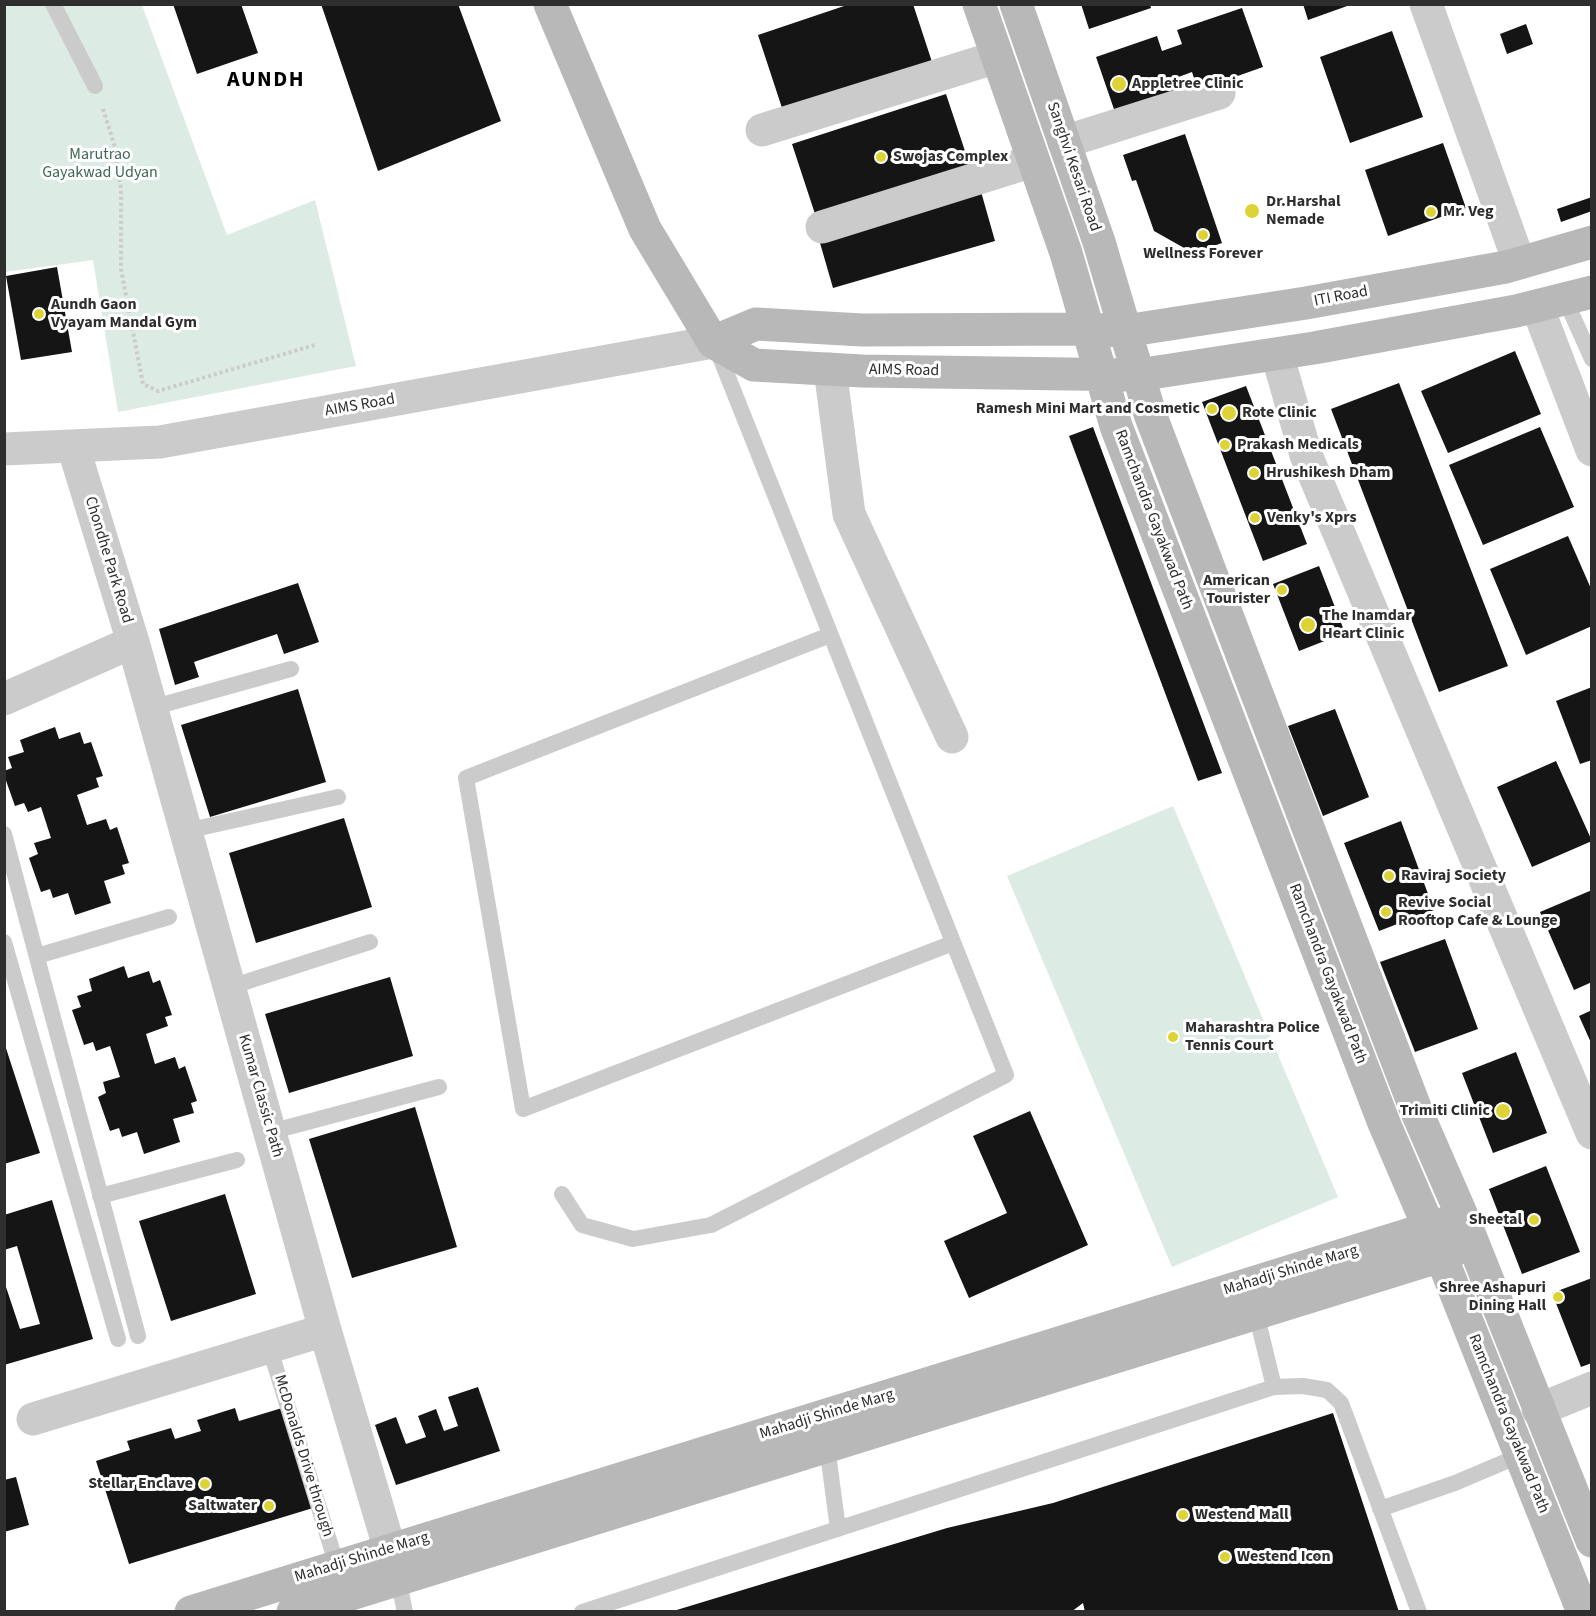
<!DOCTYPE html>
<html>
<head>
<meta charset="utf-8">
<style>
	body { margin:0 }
	#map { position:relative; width:1596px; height:1616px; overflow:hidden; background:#fff; font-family:"Source Sans 3",sans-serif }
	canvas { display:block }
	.frame { position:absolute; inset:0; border:6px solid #2e2e2e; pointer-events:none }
</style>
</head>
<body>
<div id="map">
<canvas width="1596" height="1616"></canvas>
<div class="frame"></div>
</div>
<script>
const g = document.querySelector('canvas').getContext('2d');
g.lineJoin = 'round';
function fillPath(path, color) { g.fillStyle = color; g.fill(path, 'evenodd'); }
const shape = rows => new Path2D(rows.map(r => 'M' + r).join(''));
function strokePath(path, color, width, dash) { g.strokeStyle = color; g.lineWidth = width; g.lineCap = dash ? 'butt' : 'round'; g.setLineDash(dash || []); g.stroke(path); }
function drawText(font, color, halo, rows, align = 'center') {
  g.font = font + ' "Source Sans 3",sans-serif'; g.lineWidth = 6; g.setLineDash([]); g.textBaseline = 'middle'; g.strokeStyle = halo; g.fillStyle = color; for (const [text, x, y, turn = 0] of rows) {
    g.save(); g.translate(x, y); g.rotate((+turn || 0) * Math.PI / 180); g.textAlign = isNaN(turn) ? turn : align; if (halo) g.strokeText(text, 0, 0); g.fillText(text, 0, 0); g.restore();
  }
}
fillPath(shape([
	[4,5,142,5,227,235,315,200,356,366,118,412,93,260,5,272],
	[1173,806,1338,1197,1172,1267,1007,876]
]), '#dcebe3');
fillPath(shape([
	[173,4,241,4,258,53,197,74],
	[321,4,458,4,501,121,378,171],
	[850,4,913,4,933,65,784,114,758,35],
	[1081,4,1150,4,1151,8,1089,29],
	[1303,4,1350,4,1350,5,1308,20],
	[1242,8,1263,67,1198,90,1192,72,1173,79,1178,94,1116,115,1096,57,1157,36,1162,51,1182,44,1177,30],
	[1526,24,1533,44,1507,54,1500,34],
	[1392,31,1423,117,1350,143,1320,57],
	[946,94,971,169,817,220,792,144],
	[1185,134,1222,243,1193,253,1154,231,1136,180,1132,181,1123,155],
	[1443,143,1466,208,1388,236,1365,170],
	[980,188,995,241,833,288,818,236],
	[1592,197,1592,211,1561,222,1557,209],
	[57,267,72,352,21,360,6,276],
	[1515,351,1541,414,1448,453,1421,391],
	[1399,383,1508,666,1439,692,1331,409],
	[1246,386,1307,544,1263,561,1202,402],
	[1093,427,1222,773,1198,781,1069,436],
	[1540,427,1574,507,1483,545,1449,465],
	[1568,536,1592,591,1592,626,1526,655,1490,569],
	[1319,566,1345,633,1299,651,1273,584],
	[298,583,319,642,284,654,277,634,194,662,199,677,175,685,159,629],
	[1592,687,1592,760,1580,764,1556,701],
	[298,689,326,782,210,817,181,725],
	[1335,709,1369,797,1323,816,1288,726],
	[55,727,59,739,80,732,84,744,91,742,103,776,96,778,99,787,77,795,87,825,106,819,110,830,117,827,129,863,122,865,125,874,104,881,111,903,75,915,68,893,53,898,50,889,41,892,29,858,38,854,34,843,51,838,41,807,28,812,24,803,15,806,4,775,4,771,12,768,8,757,24,752,20,740],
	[1556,761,1592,841,1532,867,1497,787],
	[344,818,372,907,256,943,229,853],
	[1401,821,1434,910,1379,931,1344,843],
	[1592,890,1592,982,1574,990,1540,912],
	[1445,939,1478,1029,1415,1052,1380,962],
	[124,966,128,978,149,971,153,983,160,980,172,1015,165,1017,168,1026,146,1034,155,1064,175,1057,179,1069,185,1066,197,1101,191,1103,194,1113,173,1119,180,1142,144,1154,137,1132,122,1137,119,1128,110,1131,98,1097,106,1093,103,1082,120,1077,110,1046,96,1051,93,1042,84,1045,72,1010,81,1007,77,996,92,991,89,979],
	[390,977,413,1056,289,1093,265,1014],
	[1592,1010,1592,1045,1579,1016],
	[4,1042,40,1153,4,1164],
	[1516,1052,1547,1133,1493,1153,1462,1073],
	[415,1107,457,1247,352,1278,309,1139],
	[1030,1111,1088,1245,969,1298,944,1241,1007,1213,973,1136],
	[1546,1166,1580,1252,1522,1274,1489,1189],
	[225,1194,256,1294,171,1321,139,1221],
	[52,1200,93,1339,4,1365,4,1281,20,1329,40,1324,17,1246,4,1250,4,1215],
	[1592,1278,1592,1363,1581,1367,1552,1293],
	[478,1387,500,1451,396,1485,375,1425,396,1417,406,1444,426,1437,418,1416,436,1409,444,1431,458,1426,448,1397],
	[235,1408,239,1421,282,1408,313,1508,129,1564,96,1461,130,1450,127,1441,171,1428,175,1439,201,1431,197,1420],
	[1333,1413,1399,1612,1085,1612,1083,1603,1071,1612,670,1612,947,1528,1053,1503],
	[16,1477,29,1525,4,1532,4,1480]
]), '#151515');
strokePath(shape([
	[103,109,114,144,121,189,121,269,143,384,158,391,315,345]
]), '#cbcbcb', 4, [3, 3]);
strokePath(shape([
	[53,4,95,86],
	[1565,299,1592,359],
	[830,635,466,778,523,1109,953,943],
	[151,708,291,669],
	[186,831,338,797],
	[4,834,138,1336],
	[4,942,118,1339],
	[37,956,169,917],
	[230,987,370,942],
	[270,1132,439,1087],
	[562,1194,582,1225,633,1239,711,1225,1006,1075,716,347],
	[100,1196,237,1160],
	[1256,1313,1274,1387],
	[269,1346,337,1566],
	[827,1446,838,1529],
	[1380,1509,1455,1483,1521,1455],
	[398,1579,405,1612],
	[582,1612,1274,1387,1303,1386,1327,1390,1341,1403,1419,1612]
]), '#cbcbcb', 16);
strokePath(shape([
	[1426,4,1519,262],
	[762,130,997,57],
	[1064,142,1219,93],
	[822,227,1033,161],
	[1537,306,1592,450],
	[1277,354,1306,455,1592,1133],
	[830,369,849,514,952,737],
	[73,446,133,642,325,1330,398,1577],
	[4,449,160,442,713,342],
	[4,699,133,642],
	[1538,1410,1592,1388],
	[33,1419,325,1330]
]), '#cbcbcb', 33);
strokePath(shape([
	[550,4,645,229,713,342,754,365,862,371,1138,375,1314,348,1516,311,1592,292],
	[979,4,1066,253,1116,426,1384,1123,1441,1256,1583,1612],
	[1016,4,1099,242,1150,414,1416,1110,1463,1218,1592,1541],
	[713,342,756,324,862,330,1088,329,1125,331,1306,303,1506,267,1592,242],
	[191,1612,1449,1222],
	[293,1612,1441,1256,1461,1247]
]), '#b8b8b8', 33);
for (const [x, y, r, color] of [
	[1119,84,8,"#ded336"],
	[881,157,6,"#ded336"],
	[1252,211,8,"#ded336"],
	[1431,212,6,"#ded336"],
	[1203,235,6,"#ded336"],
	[39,314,6,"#ded336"],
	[1212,409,6,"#ded336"],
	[1229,413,8,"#ded336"],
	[1225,445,6,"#ded336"],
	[1254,473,6,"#ded336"],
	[1255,518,6,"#ded336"],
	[1282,590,6,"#ded336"],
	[1308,625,8,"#ded336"],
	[1389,876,6,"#ded336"],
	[1386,912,6,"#ded336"],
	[1173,1037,6,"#ded336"],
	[1503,1111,8,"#ded336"],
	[1534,1220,6,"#ded336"],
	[1558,1297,6,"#ded336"],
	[205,1484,6,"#ded336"],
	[269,1506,6,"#ded336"],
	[1183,1515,6,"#ded336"],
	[1225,1557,6,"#ded336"]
]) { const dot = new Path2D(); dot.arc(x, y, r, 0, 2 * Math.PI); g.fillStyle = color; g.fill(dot); strokePath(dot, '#fff', 2); }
drawText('bold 16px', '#2e2e2e', '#fff', [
	["Appletree Clinic",1132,84],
	["Swojas Complex",893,157],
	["Dr.Harshal",1266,202],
	["Nemade",1266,220],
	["Mr. Veg",1443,212],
	["Wellness Forever",1203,254,"center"],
	["Aundh Gaon",51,305],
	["Vyayam Mandal Gym",51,323],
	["Ramesh Mini Mart and Cosmetic",1200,409,"right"],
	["Rote Clinic",1242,413],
	["Prakash Medicals",1237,445],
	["Hrushikesh Dham",1266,473],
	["Venky's Xprs",1267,518],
	["American",1270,581,"right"],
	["Tourister",1270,599,"right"],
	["The Inamdar",1322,616],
	["Heart Clinic",1322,634],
	["Raviraj Society",1401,876],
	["Revive Social",1398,903],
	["Rooftop Cafe & Lounge",1398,921],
	["Maharashtra Police",1185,1028],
	["Tennis Court",1185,1046],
	["Trimiti Clinic",1490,1111,"right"],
	["Sheetal",1522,1220,"right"],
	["Shree Ashapuri",1546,1288,"right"],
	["Dining Hall",1546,1306,"right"],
	["Stellar Enclave",193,1484,"right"],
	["Saltwater",257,1506,"right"],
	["Westend Mall",1195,1515],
	["Westend Icon",1237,1557]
], 'left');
drawText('16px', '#3d6754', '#fff', [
	["Marutrao",100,155],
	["Gayakwad Udyan",100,173]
]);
drawText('16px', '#2e2e2e', '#fff', [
	["Sanghvi Kesari Road",1073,167,71],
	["ITI Road",1341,297,-11],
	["AIMS Road",904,371,1],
	["AIMS Road",360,406,-10],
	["Ramchandra Gayakwad Path",1153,520,69],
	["Chondhe Park Road",108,560,73],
	["Ramchandra Gayakwad Path",1327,974,69],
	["Kumar Classic Path",260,1096,74],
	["Mahadji Shinde Marg",1291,1271,-17],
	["Mahadji Shinde Marg",827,1415,-17],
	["Ramchandra Gayakwad Path",1508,1424,68],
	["McDonalds Drive through",303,1456,73],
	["Mahadji Shinde Marg",362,1558,-17]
]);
g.letterSpacing = '1.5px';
drawText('bold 22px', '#000', '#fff', [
	["AUNDH",266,81]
]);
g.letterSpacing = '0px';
</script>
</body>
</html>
